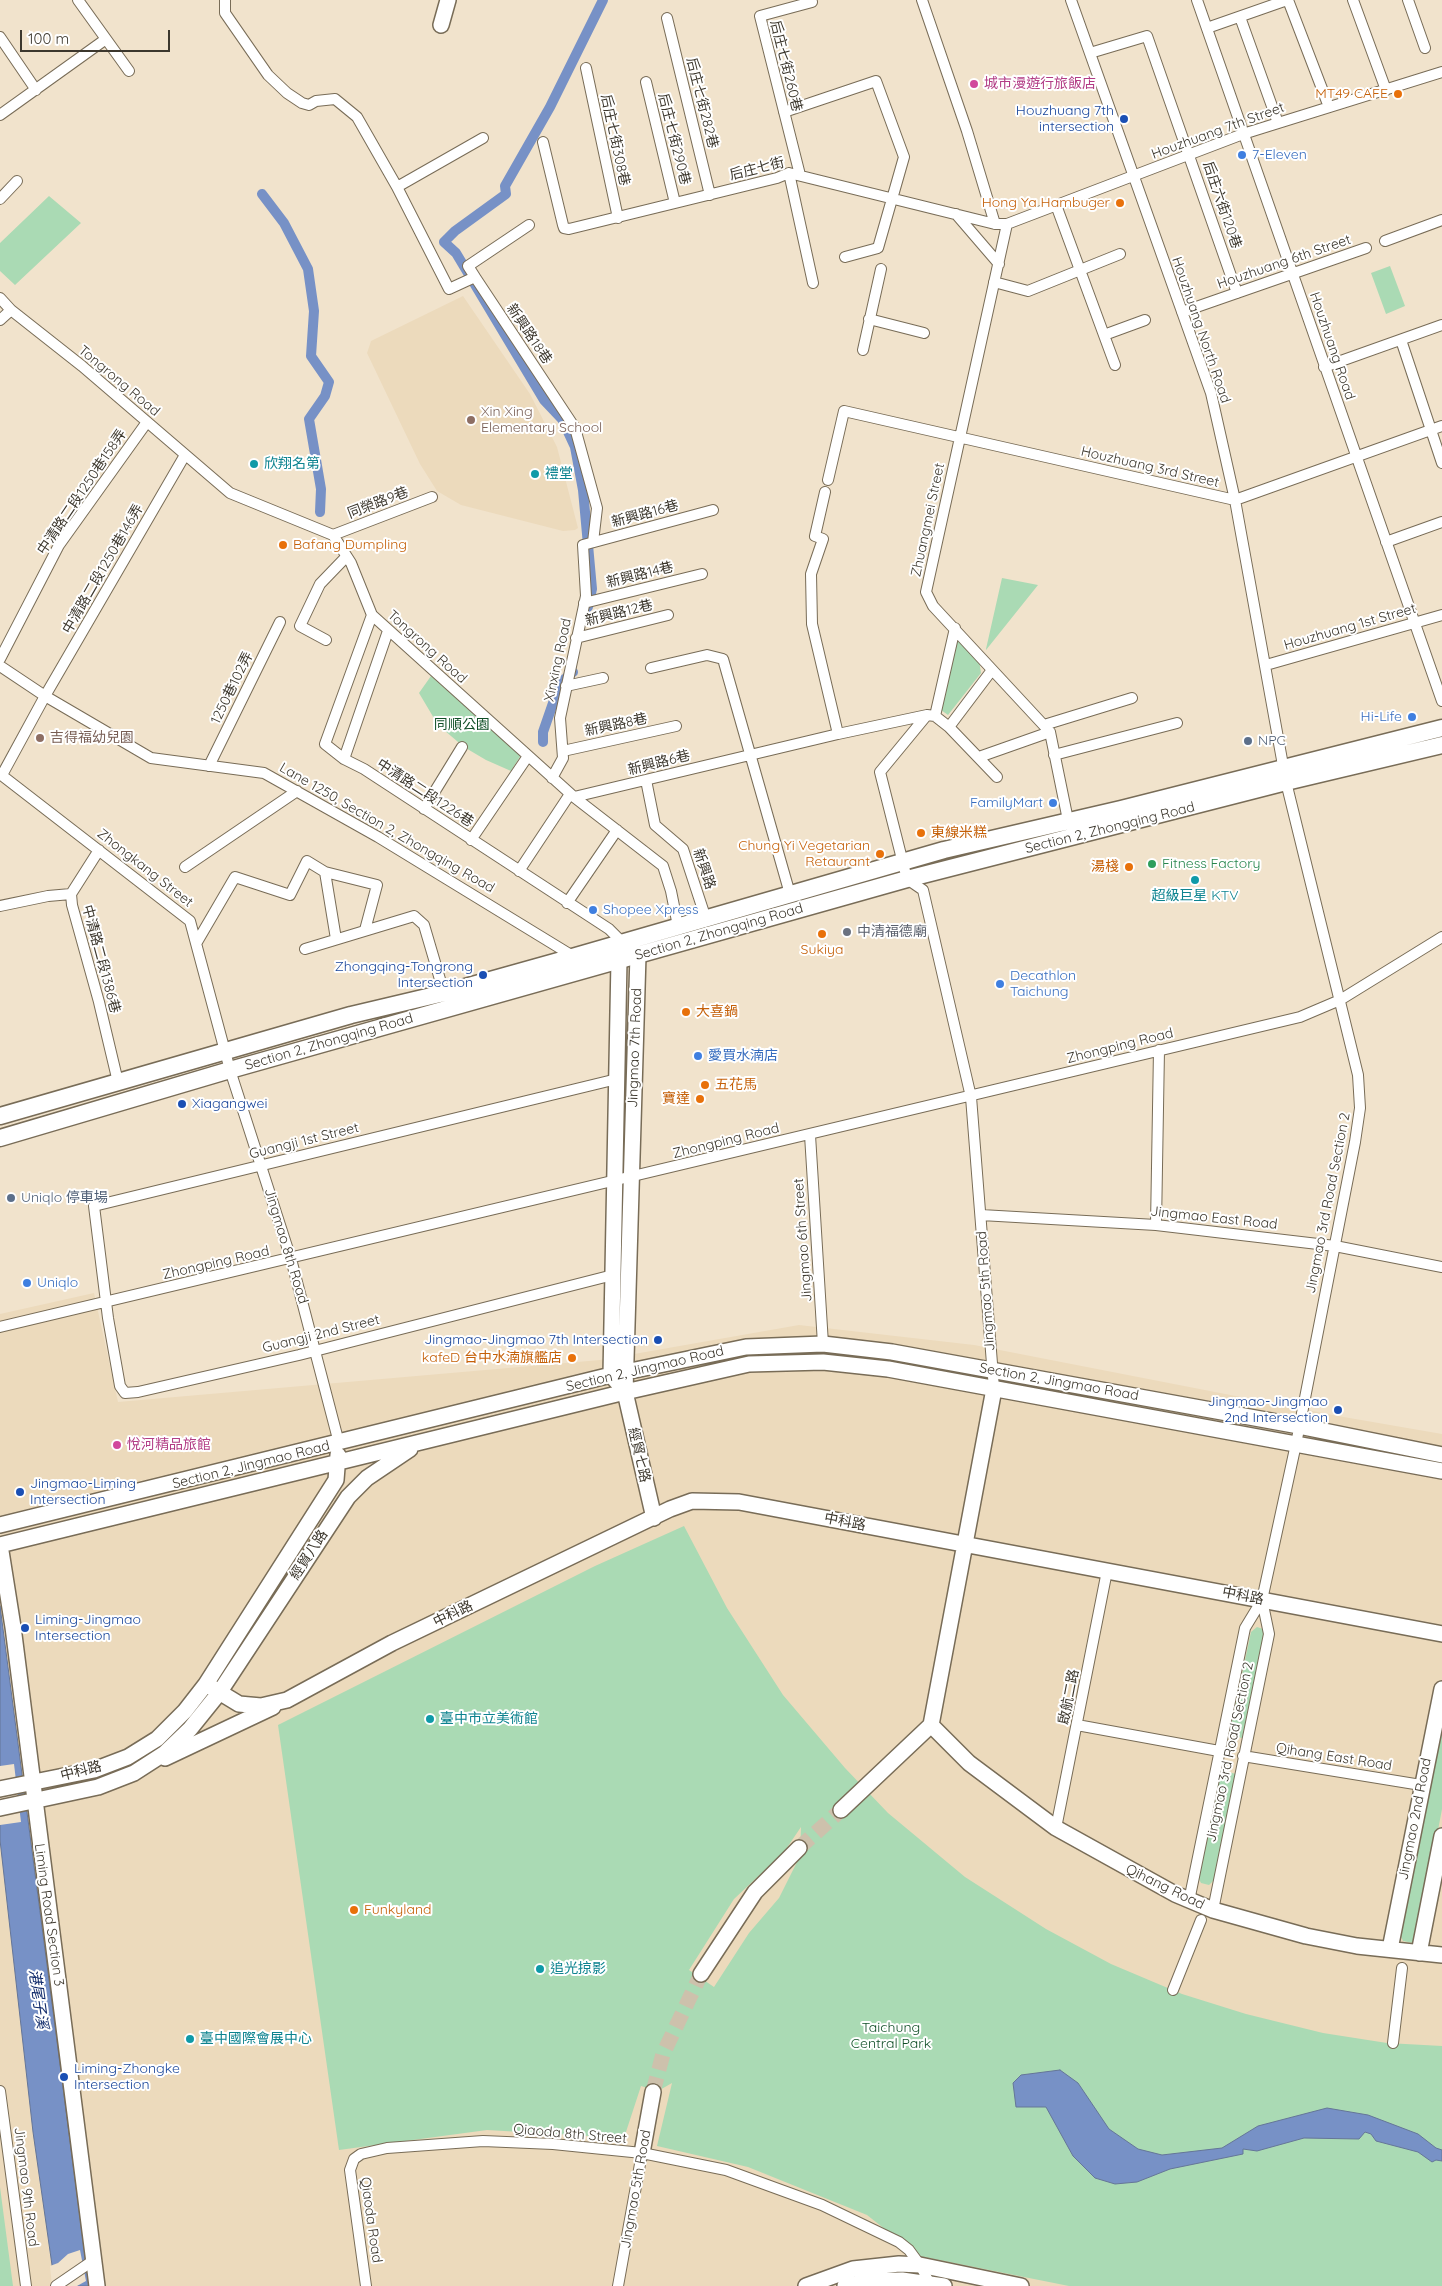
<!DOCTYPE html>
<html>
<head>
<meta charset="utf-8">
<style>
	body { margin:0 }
	#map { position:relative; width:1442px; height:2286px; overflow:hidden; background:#f1e3cc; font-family:Quicksand,sans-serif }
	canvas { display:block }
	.scale { position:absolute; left:20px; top:30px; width:150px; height:22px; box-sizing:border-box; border:2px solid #3c372d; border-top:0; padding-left:6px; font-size:15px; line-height:18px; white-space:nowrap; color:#3c372d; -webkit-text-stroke:4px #fff; paint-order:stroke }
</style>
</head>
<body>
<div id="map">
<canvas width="1442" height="2286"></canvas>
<div class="scale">100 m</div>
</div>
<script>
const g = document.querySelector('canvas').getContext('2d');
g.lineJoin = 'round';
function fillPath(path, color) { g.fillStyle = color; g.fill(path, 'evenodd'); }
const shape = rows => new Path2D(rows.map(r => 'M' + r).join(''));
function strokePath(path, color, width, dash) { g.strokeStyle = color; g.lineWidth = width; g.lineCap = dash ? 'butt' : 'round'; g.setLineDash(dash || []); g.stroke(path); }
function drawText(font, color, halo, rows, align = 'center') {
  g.font = font + ' Quicksand,"Noto Sans TC",sans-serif'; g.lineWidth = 4; g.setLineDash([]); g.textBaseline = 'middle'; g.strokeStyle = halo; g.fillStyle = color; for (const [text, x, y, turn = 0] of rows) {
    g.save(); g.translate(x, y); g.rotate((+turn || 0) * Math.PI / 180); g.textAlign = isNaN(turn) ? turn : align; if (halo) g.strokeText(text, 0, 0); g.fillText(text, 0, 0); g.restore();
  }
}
fillPath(shape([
	[463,296,530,394,557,447,578,528,575,530,563,531,461,505,437,491,420,464,367,353,371,341],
	[94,1293,118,1402,600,1360,799,1325,974,1345,1338,1416,1442,1434,1442,2286,0,2286,0,1314]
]), '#ecdabc');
fillPath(shape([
	[49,196,81,223,15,285,0,271,0,243],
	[1390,266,1405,306,1386,314,1371,273],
	[1002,578,1038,585,986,650,986,649],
	[953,633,979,660,981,673,948,715,941,710],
	[431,676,521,755,511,771,486,760,464,747,438,725,419,693],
	[684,1526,727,1608,783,1695,845,1768,888,1813,965,1877,1046,1929,1111,1964,1182,1994,1246,2014,1323,2033,1387,2043,1442,2046,1442,2286,1069,2286,919,2256,867,2215,748,2167,657,2146,672,2083,658,2091,641,2086,624,2138,487,2130,339,2150,278,1725,595,1566],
	[801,1827,800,1856,779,1898,749,1933,714,1987,689,1970,734,1899,784,1852],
	[1257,1627,1263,1629,1264,1633,1242,1738,1229,1735,1251,1632],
	[1442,1719,1442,1809,1418,1936,1413,1943,1403,1941,1399,1932],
	[1221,1770,1236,1774,1214,1880,1209,1885,1201,1883,1198,1877],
	[0,2187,13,2286,0,2286]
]), '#aadab4');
const water = shape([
	[0,1606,89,2286,55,2286,33,2132,0,1840,0,1606],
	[1060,2070,1078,2083,1109,2129,1138,2149,1162,2155,1222,2148,1258,2126,1327,2108,1368,2115,1418,2134,1436,2148,1442,2150,1442,2161,1436,2160,1432,2162,1418,2152,1376,2141,1371,2134,1365,2132,1359,2139,1304,2138,1257,2151,1243,2149,1243,2154,1170,2169,1137,2182,1115,2184,1095,2178,1073,2156,1046,2107,1016,2107,1013,2083,1021,2075,1060,2070]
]);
fillPath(water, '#7791c6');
strokePath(water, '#657698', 1);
fillPath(shape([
	[14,1764,21,1822,0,1825,0,1766],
	[80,2250,86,2281,77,2286,52,2286,50,2266,58,2263,68,2254]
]), '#f1e3cc');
strokePath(shape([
	[262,194,284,223,308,269,314,311,311,356,329,382,325,396,309,419,321,489,320,512],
	[588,607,592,589,583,490,575,447,562,419,544,400,456,253,444,242,455,231,506,194,505,186,550,107,603,0],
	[543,742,543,732,560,683,573,672]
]), '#7791c6', 10);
strokePath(shape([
	[799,1848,841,1810],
	[653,2092,663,2054,701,1974]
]), '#cdc1ac', 15, [15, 8]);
const street = shape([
	[78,0,129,71],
	[225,0,225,13,268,75,287,93,302,103,309,105,316,101,335,99,357,117,397,187,449,289,475,277,575,428,597,508,593,542],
	[922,0,967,131,995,224],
	[1071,0,1211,393,1235,500,1286,782,1358,1075,1360,1108,1355,1142,1296,1444,1262,1600,1245,1628,1189,1901],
	[1197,0,1442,701],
	[1288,0,1329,107],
	[1353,0,1386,90],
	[1408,0,1425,48],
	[1240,17,1278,123],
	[667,18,710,195],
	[1207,28,1287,0],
	[0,37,36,90],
	[1090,53,1147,36,1237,293],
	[586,68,618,218],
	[646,82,675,203],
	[784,112,876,81,904,157,878,248,845,257],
	[0,115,106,39],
	[543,142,563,225,564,228,569,229,777,178,789,173,995,224,1007,224,1243,134,1442,72],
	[789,173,813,283],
	[800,175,760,16,812,2],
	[397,187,483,138],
	[0,199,17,181],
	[1056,205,1115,365],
	[956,214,999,264],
	[1007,224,926,592,933,606,1050,732,1069,825],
	[1385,241,1442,220],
	[475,277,468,266,529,225],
	[994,282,1028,291,1120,254],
	[0,298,11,310,82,366,230,493,333,535,351,563,372,615,574,797,663,866,671,891,678,926],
	[1182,312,1366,248],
	[869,319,924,333],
	[0,320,11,310],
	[1104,335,1145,320],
	[1401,340,1442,463],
	[863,350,881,269],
	[1324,367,1442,325],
	[828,480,844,411,1235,500,1442,426],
	[825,492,815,536,823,539,811,574,812,624,838,734],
	[333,535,432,497],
	[1386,542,1442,522],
	[584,603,702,574],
	[372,615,325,744,344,759,364,769,609,929,623,943],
	[576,638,668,615],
	[326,640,300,626,320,584,346,557],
	[0,659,59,545,147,422],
	[1266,665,1442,615],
	[0,666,45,696,151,758,264,773,378,837,576,958],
	[651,668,707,655,723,659,790,894],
	[566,686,603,678],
	[927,715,880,772,907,879,923,890,971,1097,994,1389],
	[935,716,955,628],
	[935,716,949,727,992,670],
	[1044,725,1132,698],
	[949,727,997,777],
	[563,751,676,726],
	[1054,755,1177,723],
	[979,757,1050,732],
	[344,759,388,631],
	[209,766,280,622],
	[0,774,190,921,230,1070,291,1259,339,1443],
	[2,775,45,696,185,455],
	[552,778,563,758,560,718,586,596,583,545,713,510],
	[646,780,655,825,683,849,706,919],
	[574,797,838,734,927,715,935,716],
	[424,809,462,747],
	[471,840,528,756],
	[99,850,71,894,72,905,99,1002,118,1082],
	[185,867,297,791],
	[519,871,570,794],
	[325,872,377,885,365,930],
	[567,903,617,830],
	[0,906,48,896,71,894],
	[197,942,235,877,290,895,307,861,325,872,336,939],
	[305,949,414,916,424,925,444,993],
	[810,1135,823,1344],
	[981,1215,1156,1225,1335,1246,1442,1267],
	[1156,1225,1159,1050],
	[613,1275,299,1355,138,1392,125,1393,120,1386,108,1318,94,1206,617,1079],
	[0,1327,1300,1017,1340,1000,1442,937],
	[1077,1725,1219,1751],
	[1243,1756,1421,1785],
	[1056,1828,1107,1571],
	[1213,1910,1269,1634,1262,1600],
	[1173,1990,1201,1920],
	[1393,2043,1402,1968],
	[0,2091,26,2286],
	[56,2286,94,2260],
	[366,2286,350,2170,354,2159,361,2154,387,2148,483,2141,553,2144,642,2153,726,2170,822,2205,899,2242,909,2250,920,2265,929,2282],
	[618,2286,642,2153]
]);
const secondary = shape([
	[441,25,448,0],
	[618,1383,611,1375,619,960,623,943,638,955,625,1392,654,1518],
	[0,1525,611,1375,746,1347,823,1344,892,1352,1299,1426,1442,1455],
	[0,1545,625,1392,749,1364,823,1362,888,1369,1442,1471],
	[0,1545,13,1627,97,2286],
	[206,1684,239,1704,261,1706,287,1700,392,1643,670,1509,692,1501,739,1502,1442,1634],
	[931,1725,969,1763,1056,1828,1175,1894,1213,1910,1306,1936,1357,1946,1442,1955],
	[165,1758,273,1707],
	[0,1789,94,1770,128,1757,157,1739,185,1711,206,1684,336,1480,338,1455],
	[0,1808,98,1787,134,1773,165,1753,190,1729,219,1693,348,1497,367,1478,410,1449],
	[841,1810,931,1725,994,1389],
	[1390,1949,1442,1689],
	[1419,1953,1442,1836],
	[701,1974,755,1892,799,1848],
	[642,2153,653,2092],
	[806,2286,853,2269,899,2264,920,2265,1021,2286],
	[845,2286,870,2281,902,2280,944,2286]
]);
const primary = shape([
	[0,1116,351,1015,444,993,562,960,944,850,1121,809,1442,728],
	[0,1138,230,1070,907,879,1286,782,1442,745]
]);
strokePath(street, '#786c57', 12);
strokePath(secondary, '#786c57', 18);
strokePath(primary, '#786c57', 19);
strokePath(street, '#fff', 10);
strokePath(secondary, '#fff', 15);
strokePath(primary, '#fff', 16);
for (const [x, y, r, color] of [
	[974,84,5,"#d1479c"],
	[1398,94,5,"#e8710a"],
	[1124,119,5,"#1a4fb4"],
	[1242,155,5,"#3f7fe0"],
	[1120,203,5,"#e8710a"],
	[471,420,5,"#8d6e63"],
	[254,464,5,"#0f9aa8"],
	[535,474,5,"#0f9aa8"],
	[283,545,5,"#e8710a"],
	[1412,717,5,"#3f7fe0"],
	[40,738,5,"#8d6e63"],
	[1248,741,5,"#5c6f8a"],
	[1053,803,5,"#3f7fe0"],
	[921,833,5,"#e8710a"],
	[880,854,5,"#e8710a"],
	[1152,864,5,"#2e9e5b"],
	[1129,867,5,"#e8710a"],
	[1195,880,5,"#0f9aa8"],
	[593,910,5,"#3f7fe0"],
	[847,932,5,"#6b7280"],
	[822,934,5,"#e8710a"],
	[483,975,5,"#1a4fb4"],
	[1000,984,5,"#3f7fe0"],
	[686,1012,5,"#e8710a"],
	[698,1056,5,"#3f7fe0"],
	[705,1085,5,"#e8710a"],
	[700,1099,5,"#e8710a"],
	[182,1104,5,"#1a4fb4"],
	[11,1198,5,"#5c6f8a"],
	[27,1283,5,"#3f7fe0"],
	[658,1340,5,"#1a4fb4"],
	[572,1358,5,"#e8710a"],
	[1338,1410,5,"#1a4fb4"],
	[117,1445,5,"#d1479c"],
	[20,1492,5,"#1a4fb4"],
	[25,1628,5,"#1a4fb4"],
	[430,1719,5,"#0f9aa8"],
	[354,1910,5,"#e8710a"],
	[540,1969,5,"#0f9aa8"],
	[190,2039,5,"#0f9aa8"],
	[64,2077,5,"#1a4fb4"]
]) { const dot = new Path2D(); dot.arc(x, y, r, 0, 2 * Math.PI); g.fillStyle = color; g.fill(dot); strokePath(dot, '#fff', 2); }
drawText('14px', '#3c372d', '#fff', [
	["后庄七街260巷",786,66,76],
	["后庄七街282巷",702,103,76],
	["Houzhuang 7th Street",1218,131,-20],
	["后庄七街290巷",674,139,76],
	["后庄七街308巷",615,140,78],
	["后庄七街",757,169,-14],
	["后庄六街120巷",1222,205,71],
	["Houzhuang 6th Street",1284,262,-19],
	["Houzhuang North Road",1201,330,71],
	["新興路18巷",529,334,56],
	["Houzhuang Road",1332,346,71],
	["Tongrong Road",119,381,40],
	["Houzhuang 3rd Street",1150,467,13],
	["中清路二段1250巷158弄",82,492,-56],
	["同榮路9巷",378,503,-21],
	["新興路16巷",645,514,-15],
	["Zhuangmei Street",928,520,-78],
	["中清路二段1250巷146弄",103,569,-60],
	["新興路14巷",640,575,-14],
	["新興路12巷",619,613,-14],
	["Houzhuang 1st Street",1350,627,-16],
	["Tongrong Road",427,647,42],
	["Xinxing Road",558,660,-78],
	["1250巷102弄",232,688,-64],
	["新興路8巷",616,725,-12],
	["新興路6巷",659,763,-14],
	["中清路二段1226巷",425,793,33],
	["Lane 1250, Section 2, Zhongqing Road",387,828,30],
	["Section 2, Zhongqing Road",1110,828,-14],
	["Zhongkang Street",145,868,38],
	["新興路",704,869,71],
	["Section 2, Zhongqing Road",719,932,-16],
	["中清路二段1386巷",101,959,75],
	["Section 2, Zhongqing Road",329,1042,-16],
	["Zhongping Road",1120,1046,-14],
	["Jingmao 7th Road",635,1048,-88],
	["Guangji 1st Street",304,1141,-14],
	["Zhongping Road",726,1141,-14],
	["Jingmao 3rd Road Section 2",1328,1203,-79],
	["Jingmao East Road",1214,1218,6],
	["Jingmao 6th Street",803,1240,-94],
	["Jingmao 8th Road",286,1246,73],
	["Zhongping Road",216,1263,-13],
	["Jingmao 5th Road",986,1291,-94],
	["Guangji 2nd Street",321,1334,-14],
	["Section 2, Jingmao Road",645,1369,-13],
	["Section 2, Jingmao Road",1059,1382,10],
	["經貿七路",639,1455,77],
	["Section 2, Jingmao Road",251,1465,-14],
	["中科路",845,1522,11],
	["經貿八路",309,1555,-57],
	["中科路",1243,1596,11],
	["中科路",453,1614,-26],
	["啟航二路",1069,1697,-79],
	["Jingmao 3rd Road Section 2",1230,1752,-78],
	["Qihang East Road",1334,1757,9],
	["中科路",81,1771,-14],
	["Jingmao 2nd Road",1415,1819,-79],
	["Qihang Road",1165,1887,26],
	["Liming Road Section 3",49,1915,82],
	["Qiaoda 8th Street",570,2134,5],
	["Jingmao 9th Road",26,2187,83],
	["Jingmao 5th Road",636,2189,-80],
	["Qiaoda Road",371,2220,82]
]);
drawText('14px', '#b23c85', '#fff', [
	["城市漫遊行旅飯店",984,84],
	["悅河精品旅館",127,1445]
], 'left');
drawText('14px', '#c56008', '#fff', [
	["MT49 CAFE",1388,94],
	["Hong Ya Hambuger",1110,203],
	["Bafang Dumpling",293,545,"left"],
	["東線米糕",931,833,"left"],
	["Chung Yi Vegetarian",870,846],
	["Retaurant",870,862],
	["湯棧",1119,867],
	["Sukiya",822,950,"center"],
	["大喜鍋",696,1012,"left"],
	["五花馬",715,1085,"left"],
	["寶達",690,1099],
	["kafeD 台中水湳旗艦店",562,1358],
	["Funkyland",364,1910,"left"]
], 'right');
drawText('14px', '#164399', '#fff', [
	["Houzhuang 7th",1114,111],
	["intersection",1114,127],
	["Zhongqing-Tongrong",473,967],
	["Intersection",473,983],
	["Xiagangwei",192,1104,"left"],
	["Jingmao-Jingmao 7th Intersection",648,1340],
	["Jingmao-Jingmao",1328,1402],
	["2nd Intersection",1328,1418],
	["Jingmao-Liming",30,1484,"left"],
	["Intersection",30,1500,"left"],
	["Liming-Jingmao",35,1620,"left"],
	["Intersection",35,1636,"left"],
	["Liming-Zhongke",74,2069,"left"],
	["Intersection",74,2085,"left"]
], 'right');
drawText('14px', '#366cbe', '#fff', [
	["7-Eleven",1252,155],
	["Hi-Life",1402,717,"right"],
	["FamilyMart",1043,803,"right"],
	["Shopee Xpress",603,910],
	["Decathlon",1010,976],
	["Taichung",1010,992],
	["愛買水湳店",708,1056],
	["Uniqlo",37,1283]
], 'left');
drawText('14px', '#785e54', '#fff', [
	["Xin Xing",481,412],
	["Elementary School",481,428],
	["吉得福幼兒園",50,738]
], 'left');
drawText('14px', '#0d838f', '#fff', [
	["欣翔名第",264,464],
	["禮堂",545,474],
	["超級巨星 KTV",1195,896,"center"],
	["臺中市立美術館",440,1719],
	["追光掠影",550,1969],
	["臺中國際會展中心",200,2039]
], 'left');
drawText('14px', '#104f27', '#fff', [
	["同順公園",462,725],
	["Taichung",891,2028],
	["Central Park",891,2044]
]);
drawText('14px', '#4e5e75', '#fff', [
	["NPC",1258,741],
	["Uniqlo 停車場",21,1198]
], 'left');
drawText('14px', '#27864d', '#fff', [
	["Fitness Factory",1162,864]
], 'left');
drawText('14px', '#5b616d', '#fff', [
	["中清福德廟",857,932]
], 'left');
drawText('italic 15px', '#122c6c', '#fff', [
	["港尾子溪",38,1999,82]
]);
</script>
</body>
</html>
